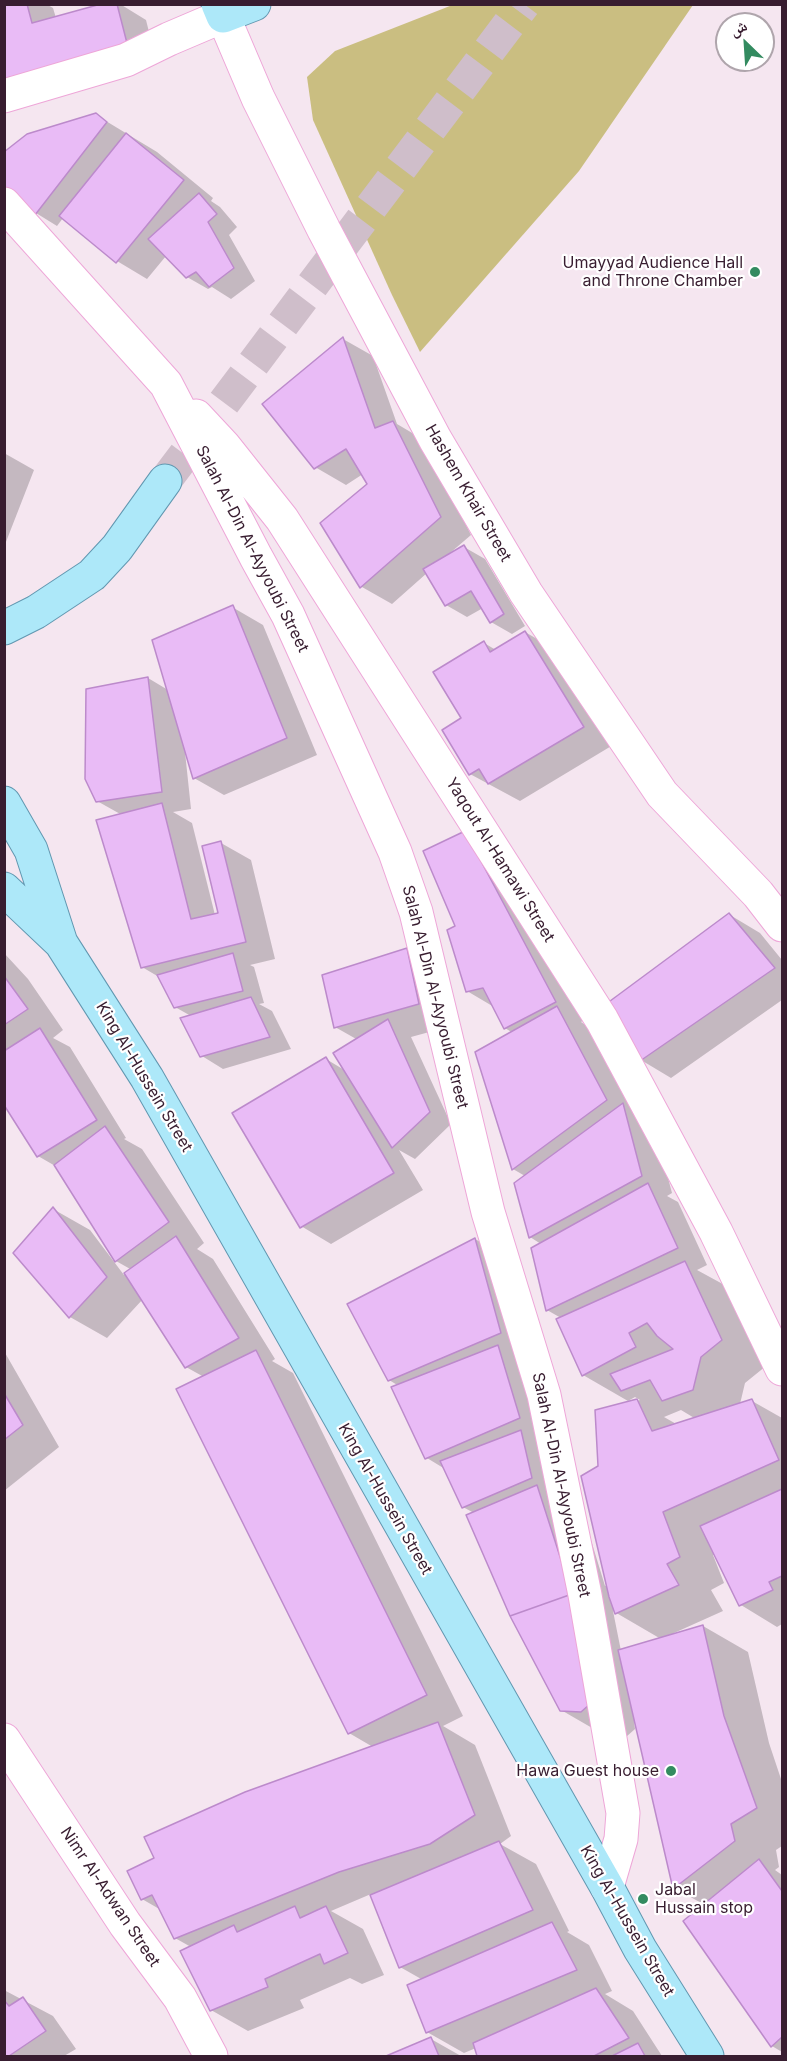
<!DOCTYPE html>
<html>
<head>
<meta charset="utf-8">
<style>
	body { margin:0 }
	#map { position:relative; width:787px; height:2061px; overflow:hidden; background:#f5e6f0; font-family:Inter,"Noto Naskh Arabic",sans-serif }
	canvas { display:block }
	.frame { position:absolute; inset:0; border:6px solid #381d30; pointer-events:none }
	.north { position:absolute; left:715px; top:12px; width:60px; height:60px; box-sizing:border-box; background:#fff; border:2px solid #afa5ac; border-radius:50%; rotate:335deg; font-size:16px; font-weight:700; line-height:24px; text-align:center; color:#381d30 }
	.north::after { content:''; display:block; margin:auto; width:21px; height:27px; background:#338b60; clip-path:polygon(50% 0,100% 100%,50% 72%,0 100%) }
</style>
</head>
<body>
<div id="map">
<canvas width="787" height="2061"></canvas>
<div class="frame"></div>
<div class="north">ش</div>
</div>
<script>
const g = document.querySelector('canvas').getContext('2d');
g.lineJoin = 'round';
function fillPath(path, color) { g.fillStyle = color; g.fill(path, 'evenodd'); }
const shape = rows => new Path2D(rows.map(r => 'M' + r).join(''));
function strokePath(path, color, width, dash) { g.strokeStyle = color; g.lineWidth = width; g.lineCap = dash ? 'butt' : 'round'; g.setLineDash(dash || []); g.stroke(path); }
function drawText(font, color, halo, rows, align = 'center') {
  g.font = font + ' Inter,sans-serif'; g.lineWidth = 4.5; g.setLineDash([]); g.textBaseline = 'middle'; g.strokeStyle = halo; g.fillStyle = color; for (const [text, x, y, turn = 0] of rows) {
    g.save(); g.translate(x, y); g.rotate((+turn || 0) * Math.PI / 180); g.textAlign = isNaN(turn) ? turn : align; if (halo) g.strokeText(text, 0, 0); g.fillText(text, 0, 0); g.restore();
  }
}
fillPath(shape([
	[455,4,693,5,579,171,420,352,392,295,313,120,307,77,335,51]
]), '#cabe81');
fillPath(shape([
	[4,4,46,4,53,8,56,18,107,4,120,4,146,20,157,64,6,104],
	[96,115,157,152,213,198,211,201,220,207,237,227,229,235,255,281,231,299,212,287,208,289,187,277,166,256,147,279,117,261,63,218,57,226,36,213],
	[343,339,373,356,397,424,424,440,471,535,450,553,450,555,464,547,485,559,525,626,512,634,491,622,483,608,467,617,446,605,427,573,392,604,362,587,369,484,363,474,346,485,315,467],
	[4,453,34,470,4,547],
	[232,607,263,625,317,755,224,795,194,778,186,752,185,752,191,809,173,812,192,823,215,915,220,914,221,843,251,860,275,959,250,965,254,967,264,1003,259,1004,272,1011,291,1049,223,1069,202,1056,191,1016,175,1007,159,977,142,967,122,815,97,801,148,678,168,690],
	[525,632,556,650,613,745,520,801,470,774,463,719,484,643,496,650],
	[465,833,585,1019,581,1022,587,1026,653,1122,672,1193,667,1196,678,1202,707,1265,697,1270,730,1288,766,1366,745,1383,740,1404,752,1401,782,1418,782,1624,777,1627,741,1605,715,1554,713,1555,724,1583,711,1590,723,1611,674,1633,674,1635,703,1626,748,1652,769,1743,782,1782,782,1846,776,1850,779,1867,775,1870,782,1875,782,2052,772,2046,705,1905,674,1888,636,1721,634,1722,635,1729,626,1737,606,1736,561,1710,474,1513,463,1507,445,1469,427,1458,399,1386,389,1380,349,1305,475,1239,520,1265,549,1435,536,1441,566,1458,605,1586,607,1585,597,1411,640,1400,635,1397,628,1401,583,1375,561,1318,547,1310,541,1244,530,1237,515,1183,525,1176,513,1169,513,1033,505,1028,494,1007,467,991,457,927],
	[681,1410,696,1419,678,1425,664,1417],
	[613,1611,661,1639,621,1651],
	[730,915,760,933,782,960,782,1000,671,1078,641,1060],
	[406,949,443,971,455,1025,411,1037,451,1124,415,1159,399,1150,423,1190,331,1244,301,1226,326,1059,346,1071,358,1040,335,1027],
	[4,953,28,979,63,1030,53,1038,70,1047,126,1138,124,1139,142,1149,204,1243,197,1249,213,1259,275,1359,272,1361,293,1373,463,1716,443,1726,475,1745,511,1836,500,1844,536,1864,569,1931,567,1932,589,1945,612,1991,605,1994,633,2011,662,2056,478,2056,476,2048,464,2053,427,2032,423,1980,400,1967,371,1894,331,1911,363,1929,384,1975,362,1984,350,1978,300,2000,304,2008,248,2031,211,2010,191,1947,175,1938,161,1910,142,1899,373,1747,349,1733,204,1377,186,1367,143,1299,107,1338,70,1317,53,1209,90,1230,124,1275,132,1270,116,1261,57,1167,38,1156,4,1102],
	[4,1351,59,1447,4,1491],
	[4,1990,53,2016,76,2049,64,2056,4,2056],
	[431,2039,461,2056,389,2056]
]), '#0003');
const building = shape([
	[4,4,27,4,32,23,101,4,117,4,128,47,4,79,4,4],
	[96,113,107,122,35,215,4,187,4,152,27,134,96,113],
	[126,133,184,180,116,263,59,216,126,133],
	[199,193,217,214,208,222,234,268,209,287,196,272,186,278,148,239,199,193],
	[343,337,375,428,393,421,441,517,360,588,320,523,367,484,346,449,314,469,262,404,343,337],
	[464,545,504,614,490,623,471,591,445,606,423,569,464,545],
	[233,605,287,738,193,779,152,640,233,605],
	[525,631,584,727,488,784,479,769,469,775,442,730,461,718,433,672,484,641,490,652,525,631],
	[148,677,162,792,96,802,85,779,86,689,148,677],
	[162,803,191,919,218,913,202,846,221,841,246,942,141,968,96,820,162,803],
	[465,831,556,1002,504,1029,483,988,466,992,447,930,455,926,423,851,465,831],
	[729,913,775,968,640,1061,606,1004,729,913],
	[407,948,419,1004,334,1028,322,975,407,948],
	[233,953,243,991,174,1008,157,975,233,953],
	[4,976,28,1009,4,1025,4,976],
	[251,997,270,1037,200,1057,180,1018,251,997],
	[557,1006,607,1100,512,1170,475,1052,557,1006],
	[388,1019,430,1112,392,1148,333,1053,388,1019],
	[40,1028,97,1120,37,1157,4,1105,4,1051,40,1028],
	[326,1057,394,1173,300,1228,232,1113,326,1057],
	[623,1103,642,1176,529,1238,514,1183,623,1103],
	[105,1126,169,1222,115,1262,54,1165,105,1126],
	[648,1183,678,1248,546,1311,531,1248,648,1183],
	[53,1207,107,1277,69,1318,13,1253,53,1207],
	[176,1236,239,1338,185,1368,124,1273,176,1236],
	[475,1238,501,1333,388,1381,347,1304,475,1238],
	[685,1261,722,1340,701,1357,693,1390,662,1401,650,1380,621,1391,610,1374,673,1349,657,1336,647,1323,629,1333,636,1347,582,1376,556,1319,685,1261],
	[498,1345,520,1418,425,1459,391,1387,498,1345],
	[256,1350,427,1695,348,1734,176,1389,256,1350],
	[4,1393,23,1425,4,1440,4,1393],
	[637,1399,652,1431,752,1399,779,1460,663,1512,680,1557,667,1564,679,1585,615,1614,609,1597,581,1476,598,1466,595,1410,637,1399],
	[521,1430,532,1478,462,1508,440,1461,521,1430],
	[537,1485,572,1594,510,1616,466,1515,537,1485],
	[782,1489,782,1576,769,1582,773,1590,739,1606,700,1526,782,1489],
	[572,1594,591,1703,581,1712,560,1711,510,1616,572,1594],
	[703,1625,724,1716,757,1808,731,1824,735,1841,673,1889,618,1650,703,1625],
	[438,1722,475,1815,430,1844,339,1872,174,1939,152,1895,141,1900,127,1871,154,1858,144,1837,245,1792,438,1722],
	[499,1841,533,1910,399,1968,370,1895,499,1841],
	[759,1859,782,1891,782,2037,771,2047,683,1921,759,1859],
	[295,1906,300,1918,326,1906,348,1953,324,1964,320,1954,265,1979,268,1987,210,2011,180,1951,234,1925,237,1932,295,1906],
	[552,1922,577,1970,426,2033,407,1985,552,1922],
	[596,1988,629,2038,594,2056,477,2056,473,2043,596,1988],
	[23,1997,46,2031,9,2056,4,2056,4,2000,9,2006,23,1997],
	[431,2037,439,2056,386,2056,431,2037],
	[638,2043,645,2056,612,2056,638,2043]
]);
fillPath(building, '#e9bbf6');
strokePath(building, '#bc8acb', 1.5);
strokePath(shape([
	[165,481,524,4]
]), '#cfbeca', 33, [33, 16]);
const minor = shape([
	[4,96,126,60,169,39,223,16,258,98,324,230,435,439,526,593,662,794,758,894,782,925],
	[4,204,166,384,256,557,288,615,395,852,416,912,488,1212,544,1395,585,1595,623,1813,621,1839,607,1887],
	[196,416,224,446,282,519,602,1020,716,1232,782,1369],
	[4,1740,125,1924,180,1998,211,2056]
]);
const major = shape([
	[218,4,223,16,254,4],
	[4,628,36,612,92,575,117,548,165,481],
	[4,803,31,850,61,943,147,1078,607,1887,640,1949,707,2056],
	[4,889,60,942]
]);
strokePath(minor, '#eea6d8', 35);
strokePath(major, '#6197b0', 35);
strokePath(minor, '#fff', 33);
strokePath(major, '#ade8f9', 33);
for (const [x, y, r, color] of [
	[755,272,6,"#338b60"],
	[671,1771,6,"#338b60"],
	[643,1899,6,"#338b60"]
]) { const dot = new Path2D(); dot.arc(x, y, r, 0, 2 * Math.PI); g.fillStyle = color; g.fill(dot); strokePath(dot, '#fff', 2); }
drawText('16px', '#381d30', '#fff', [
	["Umayyad Audience Hall",743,263],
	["and Throne Chamber",743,281],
	["Hawa Guest house",659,1771],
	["Jabal",655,1890,"left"],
	["Hussain stop",655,1908,"left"]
], 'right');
drawText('16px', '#381d30', '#fff', [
	["Hashem Khair Street",468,493,60],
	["Salah Al-Din Al-Ayyoubi Street",252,549,63],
	["Yaqout Al-Hamawi Street",500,860,58],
	["Salah Al-Din Al-Ayyoubi Street",435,997,76],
	["King Al-Hussein Street",144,1077,59],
	["Salah Al-Din Al-Ayyoubi Street",561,1485,78],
	["King Al-Hussein Street",385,1499,60],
	["Nimr Al-Adwan Street",110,1897,56],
	["King Al-Hussein Street",627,1921,60]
]);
</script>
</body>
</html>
